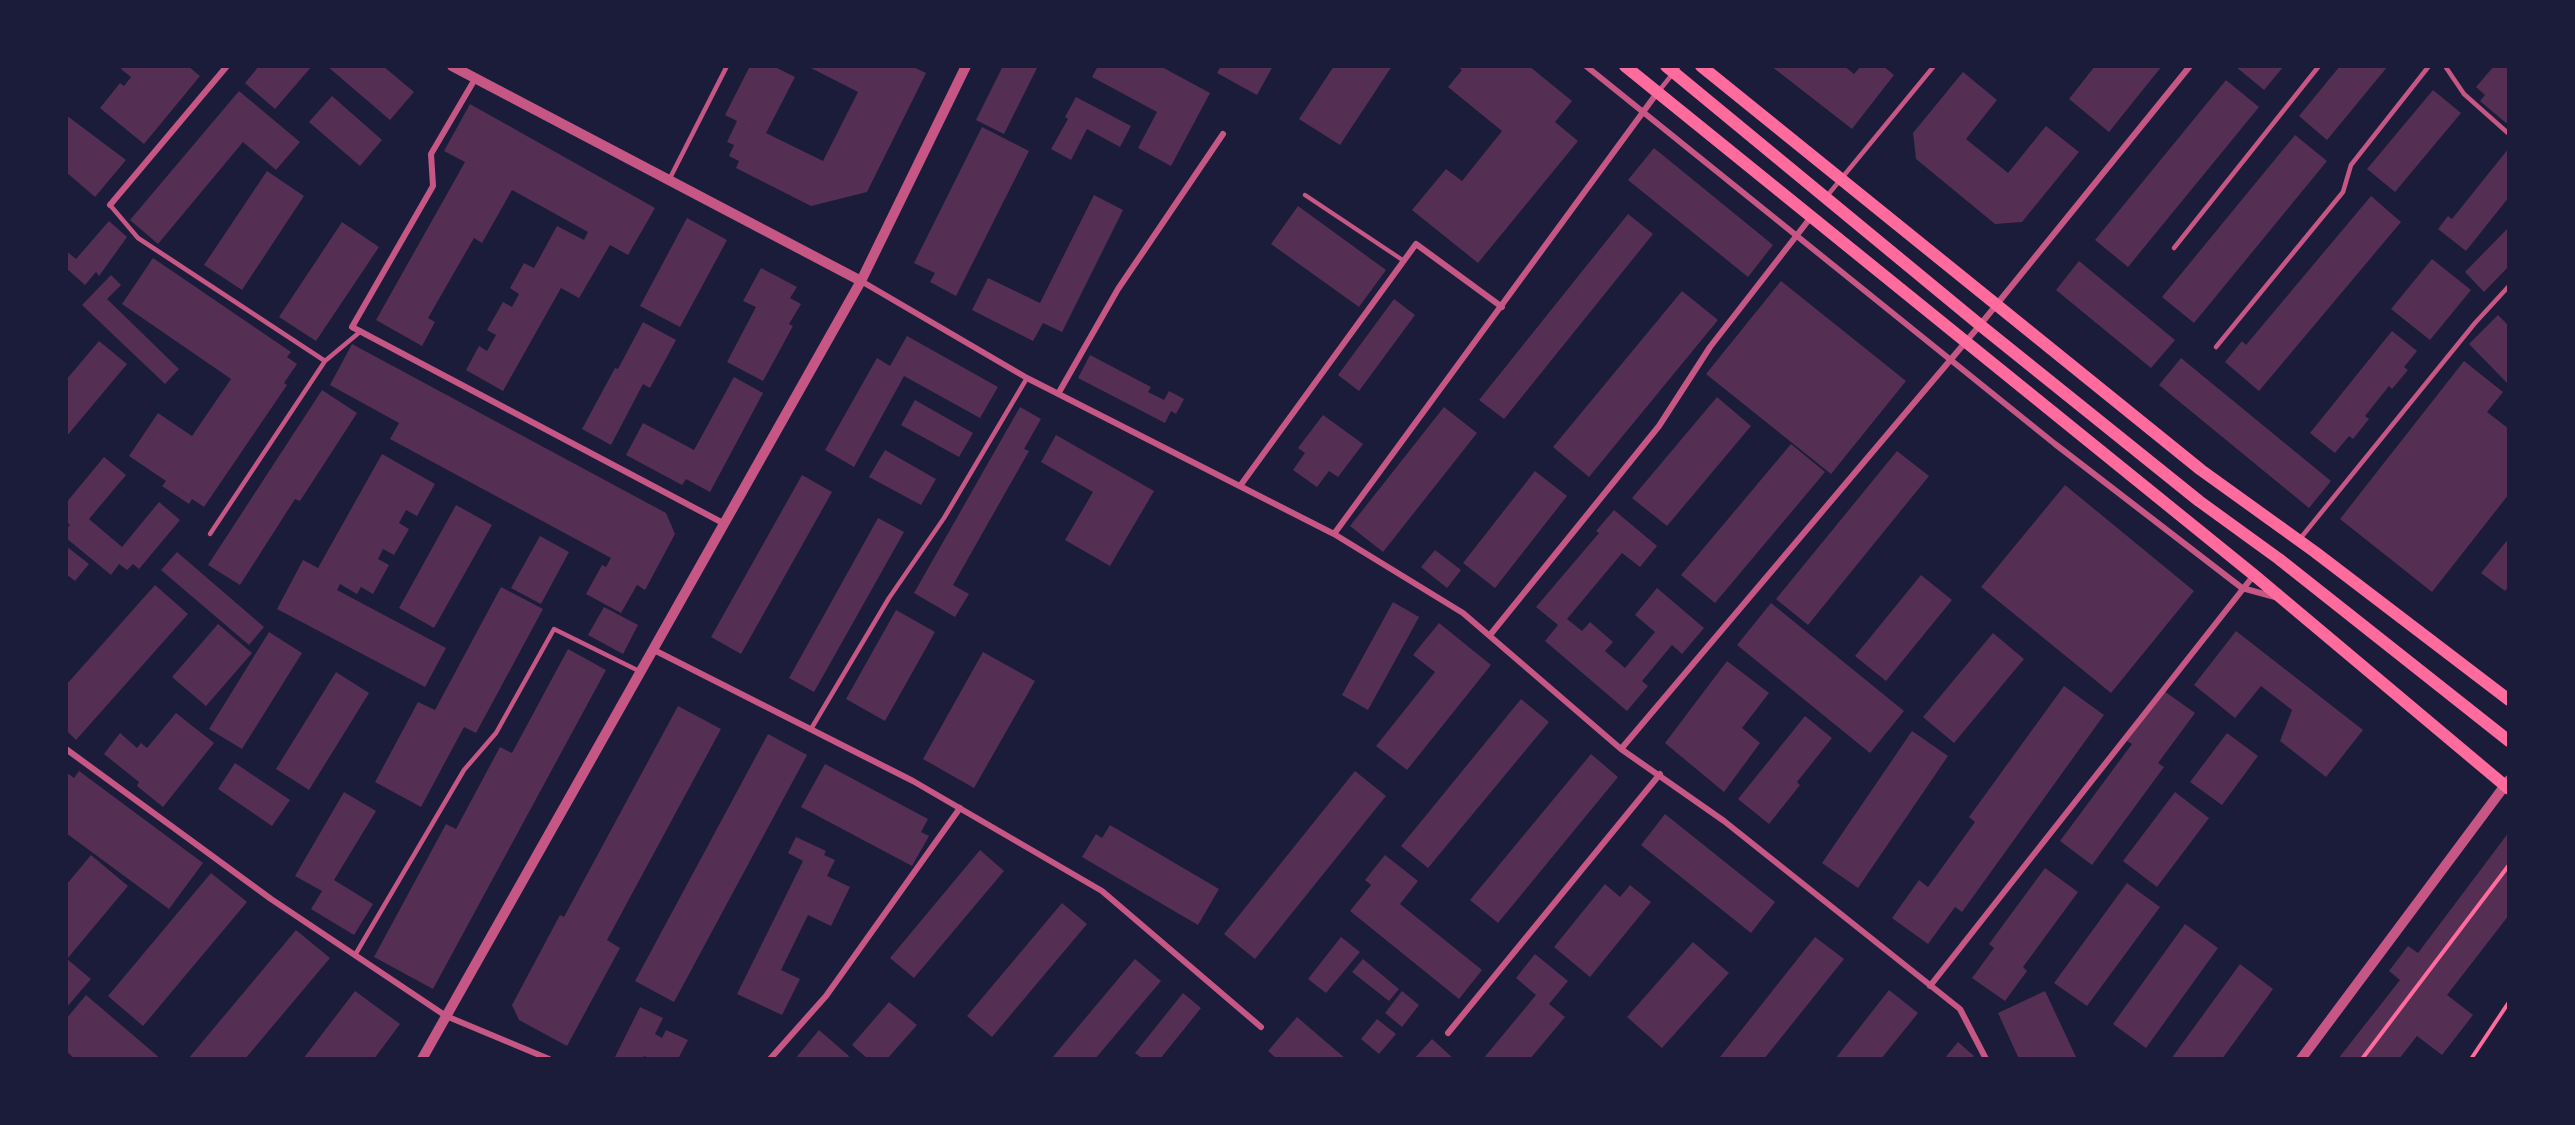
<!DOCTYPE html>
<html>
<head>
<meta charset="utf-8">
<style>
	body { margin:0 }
	#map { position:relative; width:2575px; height:1125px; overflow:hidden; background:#1b1b3a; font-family:"Titillium Web",sans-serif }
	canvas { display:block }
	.frame { position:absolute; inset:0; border:68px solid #1b1b3a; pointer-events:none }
</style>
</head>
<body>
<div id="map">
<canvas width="2575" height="1125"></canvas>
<div class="frame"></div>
</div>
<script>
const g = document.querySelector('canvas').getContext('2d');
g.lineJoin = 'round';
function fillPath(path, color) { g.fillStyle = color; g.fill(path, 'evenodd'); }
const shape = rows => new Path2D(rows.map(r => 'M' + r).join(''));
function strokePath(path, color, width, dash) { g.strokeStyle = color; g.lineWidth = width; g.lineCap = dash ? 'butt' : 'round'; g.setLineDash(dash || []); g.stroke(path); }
fillPath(shape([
	[123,66,188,66,200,76,144,144,100,108,120,83,124,86,131,77,121,69],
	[259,66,312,66,275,109,245,83],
	[327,66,383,66,414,92,390,120],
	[750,66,773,66,795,77,766,133,823,161,858,92,807,66,911,66,926,73,867,192,811,206,736,168,739,161,729,156,734,145,727,142,737,121,725,115],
	[1003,66,1038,66,1004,134,976,120],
	[1098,66,1160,66,1210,93,1171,166,1138,148,1157,112,1092,77],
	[1221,66,1273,66,1257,95,1217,73],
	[1334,66,1392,66,1340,145,1299,119],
	[1457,66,1529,66,1572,101,1555,122,1578,141,1478,263,1412,210,1446,169,1462,181,1502,131,1448,87,1462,70],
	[1771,66,1844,66,1854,74,1861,66,1883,66,1894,75,1852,129],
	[2095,66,2162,66,2109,132,2069,99],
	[2235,66,2284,66,2264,90],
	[2340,66,2388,66,2327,140,2299,116],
	[2494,66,2509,66,2509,120,2506,123,2480,101,2485,95,2476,87],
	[1963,72,1997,100,1966,139,2008,173,2046,126,2079,152,2022,222,1995,224,1916,159,1913,133],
	[2226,80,2259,107,2128,267,2095,240],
	[2433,90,2461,113,2395,192,2367,169],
	[239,91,300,142,276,170,243,142,158,244,130,220],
	[332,96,382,140,360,166,309,122],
	[1076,97,1131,126,1120,147,1087,129,1071,160,1051,149,1068,119,1065,117],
	[470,104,655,208,628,255,610,245,579,298,561,288,503,391,466,370,479,346,487,351,496,335,487,330,503,302,512,307,519,294,510,288,524,263,534,268,557,226,584,240,588,232,512,190,482,243,474,238,428,318,435,322,422,346,376,320,465,162,444,151],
	[66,115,126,160,95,197,66,172],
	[982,127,1029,151,956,296,930,282,935,273,914,263],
	[2295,135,2327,161,2194,323,2162,297],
	[1654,148,1773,245,1748,277,1628,180],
	[2509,148,2509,197,2466,251,2438,229,2448,216,2452,219],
	[267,171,304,196,242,290,204,265],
	[1094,195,1123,210,1062,332,1043,323,1033,341,972,310,988,278,1040,303],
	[2371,196,2401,222,2259,391,2225,362,2242,341,2246,345],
	[1298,206,1386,270,1359,307,1271,244],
	[1628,214,1653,234,1504,419,1479,400],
	[687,218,727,240,680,327,640,306],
	[109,221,127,237,99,276,96,272,85,285,66,268,66,251,76,259],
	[342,222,379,247,316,341,279,317],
	[2509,227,2509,266,2484,292,2465,272],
	[153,258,291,352,287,357,297,364,284,383,287,385,204,507,192,499,189,504,162,486,166,481,129,456,158,413,192,436,231,379,122,304],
	[2432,259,2471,290,2430,340,2391,309],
	[2079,261,2175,340,2151,368,2056,290],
	[761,268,797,287,790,298,801,304,789,324,793,326,763,381,727,362,756,307,743,301],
	[111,275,121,285,107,299,179,369,165,384,82,305],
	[1781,281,1906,381,1831,474,1706,374],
	[1682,291,1718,320,1589,477,1553,447],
	[1394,299,1415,315,1359,391,1338,375],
	[2498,315,2509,326,2509,385,2469,344],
	[643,322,676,340,650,388,643,384,611,445,582,429,615,368,618,369],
	[2392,331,2417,351,2404,367,2408,370,2392,389,2389,386,2365,416,2369,419,2353,439,2349,436,2335,453,2310,433],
	[907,336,998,387,980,418,904,376,854,467,825,450,877,358,890,366],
	[99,341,127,364,66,437,66,380],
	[352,344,666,513,675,534,645,590,637,585,621,613,586,594,602,565,606,567,611,558,390,439,399,423,330,385],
	[1090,355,1151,387,1148,392,1164,400,1169,391,1184,399,1176,414,1171,411,1165,423,1078,378],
	[2181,358,2331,481,2309,508,2159,385],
	[2464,361,2503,392,2487,412,2509,429,2509,494,2432,592,2340,519],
	[734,377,763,393,710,492,686,479,682,485,626,455,643,423,694,450],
	[322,390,357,413,300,501,295,499,240,585,208,565],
	[1717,397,1751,426,1667,526,1632,498],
	[915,400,973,433,959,457,901,425],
	[1020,407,1041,419,1024,449,1029,451,953,585,969,594,955,617,914,593],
	[1444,407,1477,433,1383,552,1350,526],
	[1323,415,1363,444,1338,477,1329,471,1317,487,1293,470,1305,453,1298,448],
	[1056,435,1154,491,1110,566,1065,540,1093,492,1041,462],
	[1791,444,1825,472,1715,603,1681,575],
	[885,450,936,479,921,505,869,477],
	[1897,451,1929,476,1808,625,1776,599],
	[382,454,435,484,417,516,406,510,399,523,409,529,394,555,383,549,378,559,389,565,373,594,361,587,357,594,340,584,337,590,446,648,425,687,277,609,303,560,318,568],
	[104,457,126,475,89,519,122,547,159,502,180,520,139,569,133,564,127,570,119,564,111,575,66,538,66,529,70,525,66,522,66,503],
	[1535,471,1567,496,1495,588,1463,563],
	[802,475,832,492,741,654,711,637],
	[2065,485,2194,591,2111,693,1981,587],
	[456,505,492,525,434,628,399,608],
	[1614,510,1657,546,1640,567,1622,553,1567,619,1582,631,1590,622,1613,642,1605,651,1625,668,1655,632,1635,615,1657,588,1704,628,1682,654,1672,645,1642,681,1648,686,1627,711,1545,641,1558,625,1536,607,1599,533,1596,531],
	[878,518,904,532,814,692,789,678],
	[540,536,569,552,541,604,511,588],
	[2509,538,2509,586,2505,591,2481,573],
	[66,546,89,564,75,581,66,574],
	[1435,550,1461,570,1447,588,1421,567],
	[177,552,264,627,249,645,161,570],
	[1921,575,1952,600,1886,681,1855,656],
	[155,585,188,614,76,740,66,730,66,685],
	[501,587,543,609,476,733,464,727,421,807,375,782,418,702,435,710],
	[1393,602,1419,617,1368,710,1342,695],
	[1771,603,1904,711,1870,753,1737,645],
	[604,607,638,625,623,654,588,635],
	[896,610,935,632,885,721,846,699],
	[1439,623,1491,665,1407,770,1376,746,1435,672,1413,655],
	[218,624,252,653,206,706,172,677],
	[2236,631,2363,730,2326,777,2280,741,2292,710,2261,686,2235,718,2194,685],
	[269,632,302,653,242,749,209,729],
	[1993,633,2024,659,1954,743,1923,717],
	[568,649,606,670,433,989,374,957,446,824,456,829,500,747,512,753],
	[983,652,1035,681,974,788,923,759],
	[1727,661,1769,693,1742,728,1760,743,1724,792,1665,743],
	[336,672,369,693,309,790,276,769],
	[2064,686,2104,715,1962,912,1955,907,1928,944,1892,918,1919,880,1928,887,1975,822,1969,817],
	[2164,691,2195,713,2158,763,2164,767,2092,865,2060,841,2132,744,2127,741],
	[1521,699,1549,722,1428,868,1401,846],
	[678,706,721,729,607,940,620,948,567,1046,519,1020,512,1005,560,915,564,917],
	[176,713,214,743,163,807,137,786,139,782,104,754,120,733,137,748,141,743,147,748],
	[1805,716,1832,738,1797,782,1800,785,1769,824,1738,799],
	[1912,731,1948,756,1858,888,1822,863],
	[2227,733,2258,756,2222,805,2190,782],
	[768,734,807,755,674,1002,635,981],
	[1591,754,1618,777,1498,923,1470,900],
	[235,763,290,800,272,826,218,789],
	[825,764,928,819,921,832,929,836,912,866,801,807],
	[79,771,203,863,169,909,66,833,66,772,74,778],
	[1355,771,1386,796,1255,959,1224,934],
	[344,792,376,811,334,880,373,904,354,935,311,909,322,891,295,876],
	[2175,792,2209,818,2157,887,2123,861],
	[1665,814,1775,902,1751,933,1641,845],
	[1110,825,1219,889,1198,925,1082,857,1096,834,1102,838],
	[2509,832,2509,915,2447,995,2473,1015,2442,1055,2417,1036,2399,1059,2338,1059,2400,980,2389,971,2408,946,2418,953],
	[796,837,826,851,824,855,835,860,827,876,850,887,831,926,808,915,781,970,800,979,782,1015,737,994,803,861,788,853],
	[980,850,1004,871,914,978,890,958],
	[91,855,128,886,67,959,91,979,66,1008,66,885],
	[1385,855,1418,881,1400,904,1482,970,1459,999,1350,911,1371,885,1365,880],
	[2045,868,2078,892,2023,967,2027,971,2005,1001,1972,978,1994,948,1989,944],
	[211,873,247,902,143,1026,108,996],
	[2127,883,2160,907,2087,1006,2054,983],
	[1605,884,1620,897,1630,885,1651,902,1590,977,1554,947],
	[1062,903,1087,924,992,1037,967,1016],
	[2185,924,2218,948,2146,1048,2113,1024],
	[296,930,330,958,245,1059,188,1059],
	[1341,937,1360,952,1326,993,1308,979],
	[1815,937,1844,959,1764,1059,1723,1059,1720,1057],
	[1693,942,1729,973,1662,1048,1627,1017],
	[1535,954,1568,981,1549,1004,1565,1017,1530,1059,1483,1059,1536,995,1516,978],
	[1135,959,1161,981,1095,1059,1051,1059],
	[1363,959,1399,989,1389,1001,1352,972],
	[2240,964,2273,989,2222,1059,2171,1059],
	[1889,990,1918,1013,1881,1059,1835,1059],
	[355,991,400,1024,374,1059,303,1059],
	[1402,991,1419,1005,1402,1027,1385,1013],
	[2045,991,2077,1059,2019,1059,1998,1013],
	[1183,993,1201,1008,1160,1059,1143,1059,1135,1053],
	[86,995,161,1059,75,1059,66,1051,66,1019],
	[889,1002,917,1025,887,1059,868,1059,852,1045],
	[640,1007,663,1018,655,1034,662,1038,666,1030,688,1040,678,1059,651,1059,644,1056,642,1059,615,1057],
	[1297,1017,1346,1059,1277,1059,1268,1051],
	[1377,1019,1396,1034,1379,1054,1361,1039],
	[819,1030,849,1056,847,1059,795,1059],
	[1432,1039,1454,1059,1414,1059],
	[1958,1042,1974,1056,1972,1059,1944,1059]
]), '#542f53');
strokePath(shape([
	[2362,1059,2509,865],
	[2471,1059,2509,1002]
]), '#ff6b9d', 4);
strokePath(shape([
	[2445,66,2464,94,2509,134],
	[1658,92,1679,66],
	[670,178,727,66],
	[1305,195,1404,261],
	[1827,196,1934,66],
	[110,205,138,238,325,361,361,331],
	[2174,248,2319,66],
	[2216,347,2343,192,2351,165,2429,66],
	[210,534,325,361],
	[2299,540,2475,323,2509,286],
	[811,729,889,598,944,518,1027,378],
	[355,955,464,770,496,733,554,629,639,671]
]), '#c65784', 4.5);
strokePath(shape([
	[1586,66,2055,444,2242,588,2275,597],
	[475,79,431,154,433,186,352,327,723,523],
	[110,205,227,66],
	[861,281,1027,378,1334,534,1463,613,1621,749,1724,821,1960,1009,1986,1059],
	[1058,394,1118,289,1223,134],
	[1240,486,1416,244,1502,307],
	[1334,534,1657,93],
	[1490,635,1659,426,1710,347,1811,217],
	[654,650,913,781,1102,891,1261,1027],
	[66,749,271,899,446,1016,549,1059],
	[1621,749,1980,325,2190,66],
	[1930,986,2254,575],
	[1448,1033,1660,774],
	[770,1059,826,996,960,808]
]), '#c65784', 6);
strokePath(shape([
	[452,66,861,281],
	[422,1059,861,281,966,66],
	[2301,1059,2509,780]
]), '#c65784', 10);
strokePath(shape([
	[1625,66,2254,575,2509,789],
	[1666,66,1980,325,2199,501,2279,559,2509,741],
	[1701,66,2201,470,2315,552,2509,700]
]), '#ff6b9d', 12);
</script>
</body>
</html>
